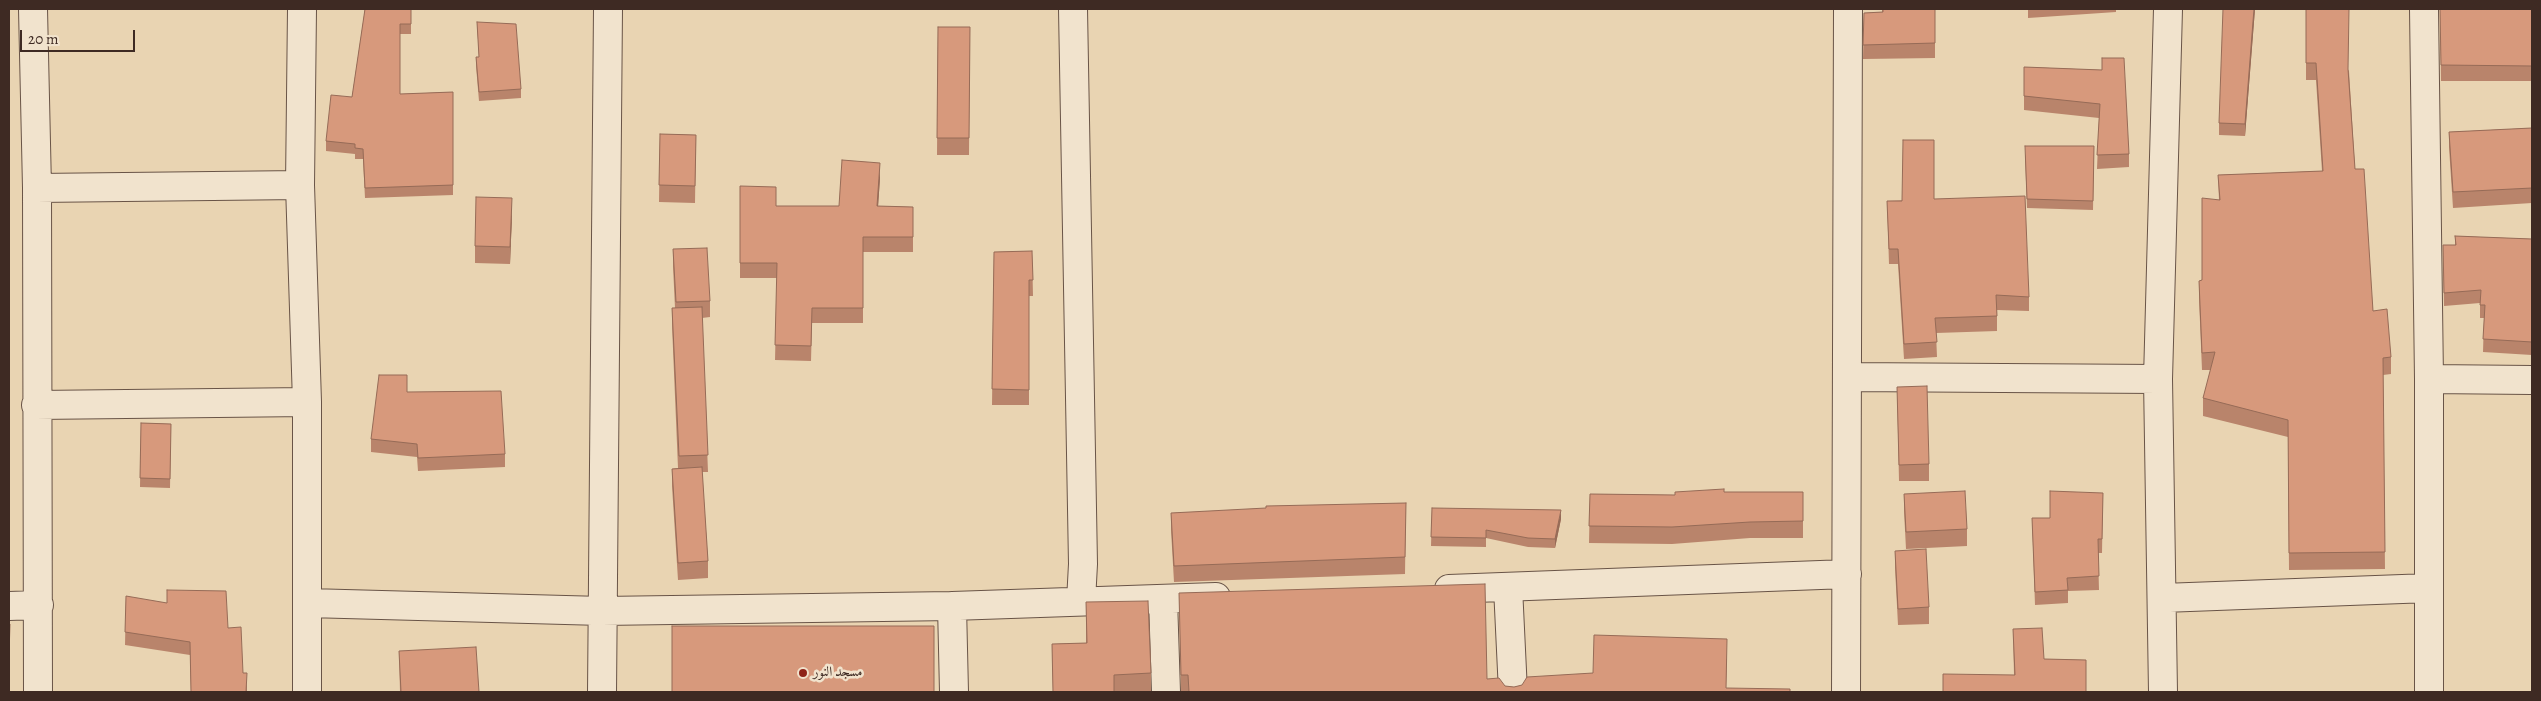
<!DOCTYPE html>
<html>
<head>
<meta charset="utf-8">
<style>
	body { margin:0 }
	#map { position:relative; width:2541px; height:701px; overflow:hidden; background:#e9d4b2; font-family:Alegreya,serif }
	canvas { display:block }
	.frame { position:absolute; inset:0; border:10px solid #3e2a23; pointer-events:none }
	.scale { position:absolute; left:20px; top:30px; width:115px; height:22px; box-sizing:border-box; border:2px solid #3e2a23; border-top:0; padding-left:6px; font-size:15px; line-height:18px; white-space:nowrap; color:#3e2a23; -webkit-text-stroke:4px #f1e3cd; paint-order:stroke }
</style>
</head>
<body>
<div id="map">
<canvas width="2541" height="701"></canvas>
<div class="frame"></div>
<div class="scale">20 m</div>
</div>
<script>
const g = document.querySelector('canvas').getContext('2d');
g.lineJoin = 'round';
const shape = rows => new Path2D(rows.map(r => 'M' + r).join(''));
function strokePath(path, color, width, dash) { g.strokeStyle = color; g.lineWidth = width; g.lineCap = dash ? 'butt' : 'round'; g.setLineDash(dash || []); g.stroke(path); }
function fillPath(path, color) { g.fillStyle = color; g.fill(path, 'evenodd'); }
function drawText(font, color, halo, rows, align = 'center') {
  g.font = font + ' Alegreya,Amiri,serif'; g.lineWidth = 5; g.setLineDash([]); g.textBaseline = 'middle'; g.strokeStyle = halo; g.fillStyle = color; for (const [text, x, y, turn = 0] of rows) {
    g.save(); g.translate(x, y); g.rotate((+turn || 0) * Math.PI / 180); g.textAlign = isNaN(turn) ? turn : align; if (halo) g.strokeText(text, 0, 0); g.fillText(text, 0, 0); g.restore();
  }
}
const street = shape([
	[33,9,37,188,38,692],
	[302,9,300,185,307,402,307,692],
	[1073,9,1083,564,1081,601],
	[2424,9,2429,379,2429,692],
	[37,188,300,185],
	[1848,377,2158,379],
	[2429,379,2532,380],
	[36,405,307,402],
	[1508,587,1513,692],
	[1449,589,1847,574],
	[2163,598,2429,588],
	[1163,599,1166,692],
	[308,603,602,611,952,606,1216,597],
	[9,606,39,605],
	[952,606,954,692],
	[602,692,608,9],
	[1846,692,1848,9],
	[2163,692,2158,379,2168,9]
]);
strokePath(street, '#695447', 30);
strokePath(street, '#f1e3cd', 28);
fillPath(shape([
	[365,9,411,9,411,34,400,34,400,94,453,92,453,195,365,198,363,159,355,159,355,154,326,151,326,141,352,97],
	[1882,9,1935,9,1935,58,1863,59,1864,13,1882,12],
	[2028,9,2116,9,2116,12,2028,18],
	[2255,9,2245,136,2219,135,2219,123],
	[2306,9,2349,71,2355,169,2373,311,2391,357,2391,374,2383,375,2385,569,2289,570,2288,437,2203,416,2203,398,2211,370,2202,370,2199,298,2199,281,2202,280,2219,200,2218,175,2322,171,2316,80,2306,80],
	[2440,9,2532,9,2532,81,2441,81],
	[477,22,521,89,521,98,479,101,476,66,476,57,479,57],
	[938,27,970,27,969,155,937,155],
	[2024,67,2102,70,2129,154,2129,167,2097,169,2099,118,2024,110],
	[2532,128,2532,203,2453,208,2449,147,2449,132],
	[660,134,696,135,695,203,659,202],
	[2094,146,2093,210,2027,208,2025,155],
	[880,178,878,206,913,207,913,252,863,252,863,323,812,323,811,361,775,360,777,278,740,278,740,186,776,206,839,206],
	[1934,199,2029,297,2029,311,1997,310,1997,331,1936,333,1937,357,1904,359,1898,264,1889,264,1887,201],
	[512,215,510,264,475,263,475,246],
	[2455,236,2532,239,2532,355,2483,352,2484,318,2480,318,2480,303,2444,306,2443,245,2455,245],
	[673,249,710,301,710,317,702,318,708,472,702,472,708,561,708,578,678,580,672,486,672,469,678,468,672,325,672,308,675,308,673,266],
	[1032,251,1033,296,1029,296,1029,405,992,405,994,252],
	[1897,387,1929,464,1929,481,1899,481],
	[407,392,505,454,505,467,418,471,417,457,371,452,371,439],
	[141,423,171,424,170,488,140,487],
	[1724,492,1803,492,1803,538,1750,538,1672,544,1589,543,1590,494,1675,495],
	[2103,493,2102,553,2098,553,2099,590,2068,591,2068,603,2035,605,2032,518,2050,518],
	[1904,494,1967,529,1967,546,1906,549,1904,511],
	[1406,503,1405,574,1174,582,1171,530,1171,513],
	[1432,508,1561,519,1555,548,1528,547,1486,538,1486,547,1431,546],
	[1895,551,1929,607,1929,624,1898,625,1895,568],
	[1179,593,1487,679,1505,686,1514,687,1593,673,1727,659,1726,688,1790,692,1181,692],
	[126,596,228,628,247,686,247,692,191,692,190,655,125,645],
	[1086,602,1151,673,1151,692,1053,692,1052,644,1086,643],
	[2013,629,2044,659,2086,660,2014,675],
	[399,651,479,692,400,692]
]), '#b9846b');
fillPath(shape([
	[2254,9,2255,9,2245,136,2245,124],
	[880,163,880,178,877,222,877,206],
	[512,198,512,215,510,264,510,247],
	[1561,510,1561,519,1555,548,1555,539]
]), '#966b57');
const building = shape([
	[365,9,411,9,411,24,400,24,400,94,453,92,453,185,365,188,363,149,355,148,355,144,326,141,331,95,352,97,365,9],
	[1883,9,1935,9,1935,43,1863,45,1864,13,1883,12,1883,9],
	[2223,9,2254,9,2245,124,2219,123,2223,9],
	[2306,9,2349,9,2348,69,2355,169,2364,169,2373,311,2387,309,2391,357,2383,358,2385,552,2289,553,2288,420,2203,398,2215,352,2202,353,2199,281,2202,280,2202,198,2220,200,2218,175,2323,171,2316,63,2306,63,2306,9],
	[2440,9,2532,9,2532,66,2441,65,2440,9],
	[477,22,516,24,521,89,479,92,476,57,479,57,477,22],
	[938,27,970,27,969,138,937,138,938,27],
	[2102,58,2124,58,2129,154,2097,155,2100,104,2024,96,2024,67,2102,70,2102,58],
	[2532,128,2532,188,2453,192,2449,132,2532,128],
	[660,134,696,135,695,186,659,185,660,134],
	[1903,140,1934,140,1934,199,2025,196,2029,297,1996,295,1997,316,1935,318,1937,342,1904,344,1898,249,1889,249,1887,201,1902,201,1903,140],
	[2025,146,2094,146,2093,201,2027,199,2025,146],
	[842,160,880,163,877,206,913,207,913,237,863,237,863,308,812,308,811,346,775,345,777,263,740,263,740,186,776,187,776,206,839,206,842,160],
	[476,197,512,198,510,247,475,246,476,197],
	[2455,236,2532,239,2532,342,2483,339,2485,305,2480,305,2481,290,2444,293,2443,245,2456,245,2455,236],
	[707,248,710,301,676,302,673,249,707,248],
	[1032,251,1033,280,1029,280,1029,390,992,389,994,252,1032,251],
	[702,307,708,455,679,456,672,308,702,307],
	[379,375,407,375,407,392,501,391,505,454,418,458,417,444,371,439,379,375],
	[1927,386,1929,464,1899,465,1897,387,1927,386],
	[141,423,171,424,170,479,140,478,141,423],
	[702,467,708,561,678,563,672,469,702,467],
	[1724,489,1724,492,1803,492,1803,521,1750,522,1672,527,1589,526,1590,494,1675,495,1675,492,1724,489],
	[1965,491,1967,529,1906,532,1904,494,1965,491],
	[2050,491,2103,493,2102,539,2098,539,2099,576,2067,578,2068,590,2035,592,2032,518,2050,518,2050,491],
	[1406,503,1405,557,1174,566,1171,513,1266,508,1266,506,1406,503],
	[1432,508,1561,510,1555,539,1528,538,1486,530,1486,538,1431,537,1432,508],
	[1926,549,1929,607,1898,609,1895,551,1926,549],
	[1485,584,1487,679,1499,678,1505,686,1514,687,1522,685,1527,677,1593,673,1594,635,1727,639,1726,688,1790,689,1790,692,1189,692,1188,675,1181,675,1179,593,1485,584],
	[167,590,226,591,228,628,241,627,243,673,247,673,246,692,191,692,190,642,125,632,126,596,167,603,167,590],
	[1148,601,1151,673,1114,675,1114,692,1053,692,1052,644,1087,643,1086,602,1148,601],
	[9,624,10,624,9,654,9,624],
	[672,626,934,626,934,692,672,692,672,626],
	[2042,628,2044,659,2086,660,2086,692,1943,692,1943,674,2015,675,2013,629,2042,628],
	[476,647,479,692,401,692,399,651,476,647]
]);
fillPath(building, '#d7997c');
strokePath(building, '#966b57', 1);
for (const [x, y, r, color] of [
	[803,673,5,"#8f2418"]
]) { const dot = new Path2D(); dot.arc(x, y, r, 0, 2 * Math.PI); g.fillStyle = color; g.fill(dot); strokePath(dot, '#f1e3cd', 2); }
drawText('14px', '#3e2a23', '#f1e3cd', [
	["مسجد النور",813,673]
], 'left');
</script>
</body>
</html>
